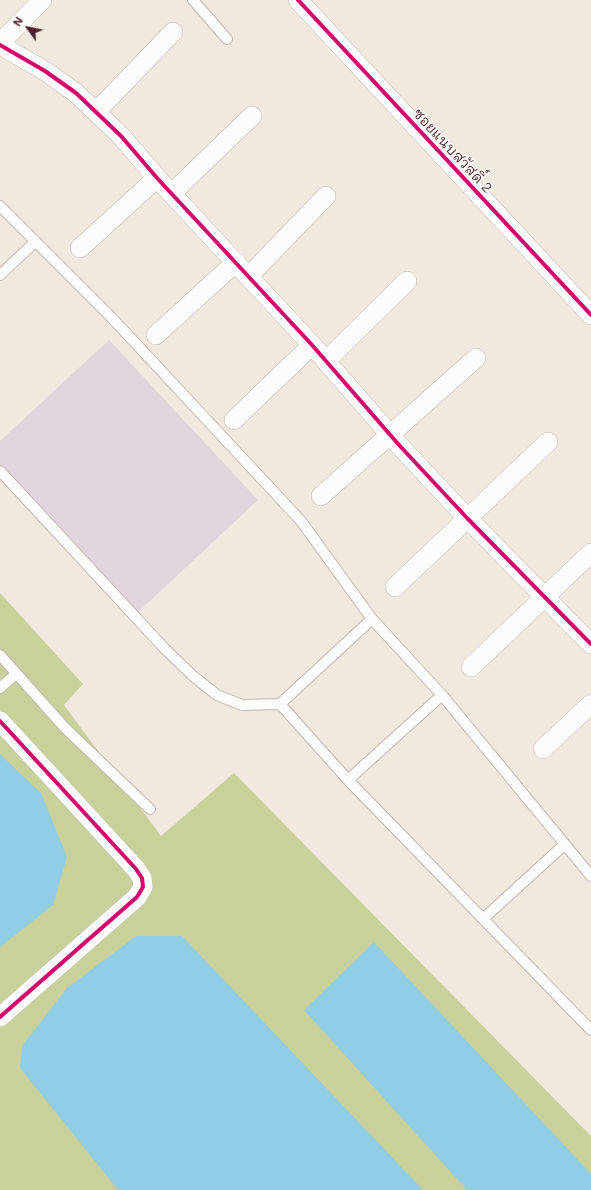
<!DOCTYPE html>
<html>
<head>
<meta charset="utf-8">
<style>
	body { margin:0 }
	#map { position:relative; width:591px; height:1190px; overflow:hidden; background:#f0e9df; font-family:Mali,sans-serif }
	canvas { display:block }
	.north { position:absolute; left:8px; top:8px; width:40px; height:40px; -webkit-text-stroke:3px #fdfcf7; paint-order:stroke; rotate:303deg; font-size:11px; font-weight:700; line-height:16px; text-align:center; color:#4a1f2b }
	.north::after { content:''; display:block; margin:auto; width:14px; height:18px; background:#4a1f2b; clip-path:polygon(50% 0,100% 100%,50% 72%,0 100%) }
</style>
</head>
<body>
<div id="map">
<canvas width="591" height="1190"></canvas>
<div class="north">N</div>
</div>
<script>
const g = document.querySelector('canvas').getContext('2d');
g.lineJoin = 'round';
function fillPath(path, color) { g.fillStyle = color; g.fill(path, 'evenodd'); }
const shape = rows => new Path2D(rows.map(r => 'M' + r).join(''));
function strokePath(path, color, width, dash) { g.strokeStyle = color; g.lineWidth = width; g.lineCap = dash ? 'butt' : 'round'; g.setLineDash(dash || []); g.stroke(path); }
function drawText(font, color, halo, rows, align = 'center') {
  g.font = font + ' Mali,"Playpen Sans Thai",sans-serif'; g.lineWidth = 3; g.setLineDash([]); g.textBaseline = 'middle'; g.strokeStyle = halo; g.fillStyle = color; for (const [text, x, y, turn = 0] of rows) {
    g.save(); g.translate(x, y); g.rotate((+turn || 0) * Math.PI / 180); g.textAlign = isNaN(turn) ? turn : align; if (halo) g.strokeText(text, 0, 0); g.fillText(text, 0, 0); g.restore();
  }
}
fillPath(shape([
	[0,593,83,684,64,705,161,836,234,773,591,1136,591,1190,0,1190]
]), '#cad099');
fillPath(shape([
	[0,754,41,793,67,857,53,905,0,947],
	[136,936,182,936,423,1190,118,1190,20,1068,22,1046,67,988],
	[374,942,591,1174,591,1190,467,1190,304,1010]
]), '#91cde4');
fillPath(shape([
	[109,340,258,500,137,613,0,465,0,441]
]), '#e0d4dd');
const lane = shape([
	[193,0,227,39],
	[0,206,112,318,301,521,372,619,442,695,591,876],
	[0,275,35,242],
	[0,471,165,649,193,676,217,695,242,705,280,704,348,780,591,1030],
	[0,655,65,728,150,809],
	[0,688,16,674],
	[280,704,372,619],
	[348,780,442,695],
	[484,918,564,845]
]);
const street = shape([
	[298,0,591,315],
	[0,43,42,0],
	[0,45,45,71,76,93,121,136,157,178,312,345,399,445,467,518,591,644],
	[96,112,173,32],
	[172,193,252,116],
	[80,248,157,178],
	[249,276,326,196],
	[156,335,236,262],
	[326,361,407,281],
	[234,420,312,345],
	[321,496,476,358],
	[395,587,548,442],
	[471,667,591,553],
	[0,721,136,869,142,878,143,887,137,897,0,1017],
	[543,749,591,704]
]);
strokePath(lane, '#bfb6b1', 12);
strokePath(street, '#bfb6b1', 20);
strokePath(lane, '#fdfcfa', 10);
strokePath(street, '#fdfcfa', 19);
strokePath(shape([
	[298,0,591,315],
	[0,45,45,71,76,93,121,136,157,178,312,345,399,445,467,518,591,644],
	[0,721,136,869,142,878,143,887,137,897,0,1017]
]), '#d6006c', 4);
drawText('14px', '#4a1f2b', '#fdfcf7', [
	["ซอยแนบสวัสดิ์ 2",452,151,47]
]);
</script>
</body>
</html>
